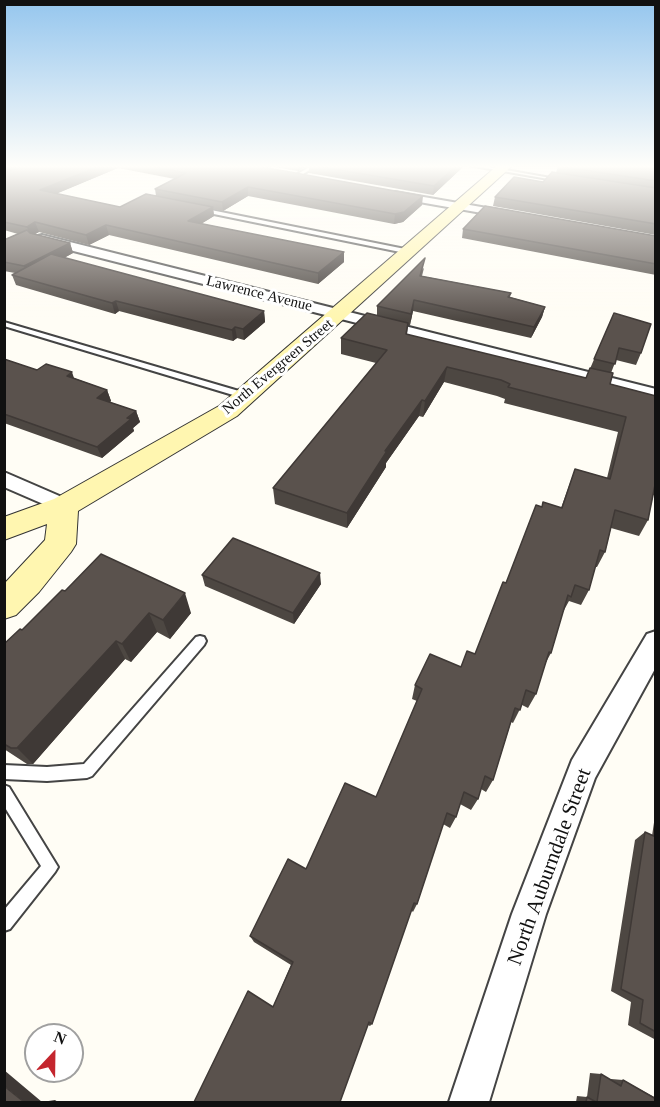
<!DOCTYPE html>
<html>
<head>
<meta charset="utf-8">
<style>
	body { margin:0 }
	#map { position:relative; width:660px; height:1107px; overflow:hidden; background:#fffdf5; font-family:"Times New Roman",serif }
	canvas { display:block }
	.frame { position:absolute; inset:0; border:6px solid #111; pointer-events:none }
	.north { position:absolute; left:24px; top:1023px; width:60px; height:60px; box-sizing:border-box; background:#fff; border:2px solid #a0a0a0; border-radius:50%; rotate:22deg; font-size:16px; font-weight:700; line-height:24px; text-align:center; color:#111 }
	.north::after { content:''; display:block; margin:auto; width:21px; height:27px; background:#c4262e; clip-path:polygon(50% 0,100% 100%,50% 72%,0 100%) }
</style>
</head>
<body>
<div id="map">
<canvas width="660" height="1107"></canvas>
<div class="frame"></div>
<div class="north">N</div>
</div>
<script>
const g = document.querySelector('canvas').getContext('2d');
g.lineJoin = 'round';
const shape = rows => new Path2D(rows.map(r => 'M' + r).join(''));
function strokePath(path, color, width, dash) { g.strokeStyle = color; g.lineWidth = width; g.lineCap = dash ? 'butt' : 'round'; g.setLineDash(dash || []); g.stroke(path); }
function fillPath(path, color) { g.fillStyle = color; g.fill(path, 'evenodd'); }
function drawText(font, color, halo, rows, align = 'center') {
  g.font = font + ' "Times New Roman",serif'; g.lineWidth = 6; g.setLineDash([]); g.textBaseline = 'middle'; g.strokeStyle = halo; g.fillStyle = color; for (const [text, x, y, turn = 0] of rows) {
    g.save(); g.translate(x, y); g.rotate((+turn || 0) * Math.PI / 180); g.textAlign = isNaN(turn) ? turn : align; if (halo) g.strokeText(text, 0, 0); g.fillText(text, 0, 0); g.restore();
  }
}
const lane = shape([
	[313,165,318,165,298,177,294,176,313,165],
	[468,165,478,165,562,180,560,181,468,165],
	[201,208,410,250,413,252,410,254,199,211,201,208],
	[4,322,249,394,250,396,246,398,243,398,4,326,4,322],
	[200,636,204,637,206,641,204,645,92,776,87,778,47,781,4,779,4,765,47,767,84,764,196,637,200,636],
	[4,785,9,787,58,867,55,872,10,929,4,931,4,910,41,866,4,806,4,785]
]);
const street = shape([
	[395,192,510,212,516,215,510,218,391,197,390,195,395,192],
	[42,235,656,389,656,399,38,242,38,236,42,235],
	[4,472,71,501,74,506,71,511,64,513,4,487,4,472],
	[656,631,656,667,595,778,546,914,489,1102,449,1102,512,914,572,760,647,634,656,631]
]);
const secondary = shape([
	[498,165,513,165,237,416,78,511,76,544,71,552,39,592,16,615,4,619,4,584,45,540,47,524,4,540,4,517,54,499,219,406,498,165]
]);
strokePath(lane, '#444', 4);
strokePath(street, '#444', 4);
strokePath(secondary, '#333', 2);
fillPath(lane, '#fff');
fillPath(street, '#fff');
fillPath(secondary, '#fff6b0');
fillPath(shape([
	[4,165,251,165,422,205,403,222,394,224,248,196,223,211,213,209,214,216,201,224,344,252,344,262,318,284,109,235,89,245,39,232,34,234,70,243,73,253,64,258,264,311,265,322,244,340,237,338,233,341,119,311,115,314,16,285,12,275,15,273,4,271,4,240,18,234,4,230,4,173,17,168],
	[118,168,175,179,155,189,156,196,120,207,56,194],
	[263,165,465,165,433,195,309,173,309,165,298,171],
	[656,165,656,235,493,206,495,197,543,182,556,173,558,166],
	[463,229,656,236,656,275,462,238],
	[424,268,422,276,511,293,510,297,545,307,542,317,531,338,413,311,410,325,408,325,407,335,586,378,614,313,641,353,636,365,616,360,611,373,610,384,656,396,656,496,653,495,648,520,639,536,611,528,605,552,597,567,595,567,589,590,581,605,569,601,563,612,551,653,545,664,536,694,528,708,522,705,513,723,511,722,493,780,486,792,481,789,478,799,471,810,460,804,456,817,450,828,443,824,417,904,413,912,411,910,372,1024,370,1026,368,1025,273,1007,291,965,254,942,250,936,306,869,376,797,417,701,412,699,415,685,461,667,475,654,541,507,561,508,575,469,607,478,618,432,504,403,505,399,497,396,444,382,423,417,419,416,386,463,386,467,347,528,275,504,273,488,376,363,341,354,341,338,377,315,377,306],
	[4,359,37,370,74,378,107,390,111,401,110,402,136,411,140,422,133,428,134,431,102,458,4,423],
	[202,575,321,584,294,624,205,586],
	[65,591,191,613,170,639,157,632,131,662,125,659,33,764,27,764,4,749,4,644,22,630],
	[656,809,656,1040,628,1025,631,1002,611,991,635,840,645,832,652,836],
	[590,1073,601,1074,611,1080,611,1079,623,1080,656,1098,656,1102,576,1102,577,1096,587,1097]
]), '#4d4742');
fillPath(shape([
	[4,165,27,165,4,172],
	[102,165,117,165,118,168,43,199,40,190],
	[298,165,309,165,298,171],
	[457,165,465,165,433,195,434,186],
	[248,187,248,196,223,211,222,202],
	[423,196,422,205,403,222,394,224,395,214],
	[213,207,214,216,189,231,188,221],
	[35,222,39,232,30,237,27,227],
	[106,225,109,235,89,245,86,235],
	[70,243,73,253,28,277,24,266],
	[344,252,344,262,318,284,318,273],
	[414,300,413,311,410,325,411,314],
	[116,301,119,311,115,314,112,303],
	[545,307,542,317,531,338,534,327],
	[264,311,265,322,244,340,243,329],
	[235,327,237,338,233,341,232,330],
	[447,367,444,382,423,417,425,401],
	[72,372,76,384,67,376],
	[107,390,111,401,101,409,97,398],
	[422,400,419,416,386,463,386,467,347,528,347,513,385,451],
	[136,411,140,422,133,428,134,431,102,458,97,447],
	[320,573,321,584,294,624,293,613],
	[185,593,191,613,170,639,163,620],
	[149,613,157,632,131,662,122,644],
	[116,641,125,659,33,764,17,748],
	[4,1070,42,1102,55,1100,58,1102,24,1102,4,1086]
]), '#3f3936');
const building = shape([
	[25,165,102,165,40,190,120,207,146,194,213,207,188,221,344,252,318,273,106,225,86,235,35,222,27,227,4,222,4,173,25,165],
	[146,165,251,165,423,196,404,212,395,214,248,187,222,202,155,189,186,173,146,165],
	[310,165,457,165,434,186,310,165],
	[559,165,656,165,656,181,558,166,559,165],
	[552,172,656,188,656,224,495,197,514,177,543,182,552,172],
	[485,206,656,236,656,264,463,229,485,206],
	[27,230,30,233,70,243,24,266,4,262,4,240,27,230],
	[51,254,264,311,243,329,235,327,232,330,116,301,112,303,12,275,51,254],
	[425,258,420,276,511,293,508,297,545,307,534,327,414,300,411,314,377,306,425,258],
	[367,313,408,323,406,334,586,378,590,368,613,373,610,384,656,396,656,480,648,520,615,510,605,552,600,550,589,590,575,585,571,597,568,595,551,653,549,652,536,694,526,690,520,710,515,708,493,780,485,776,478,799,464,792,456,817,447,813,417,904,414,903,372,1024,369,1022,340,1102,194,1102,248,991,273,1007,293,962,250,936,288,859,306,869,345,783,376,797,422,689,415,685,430,654,461,667,467,651,475,654,503,582,506,583,536,505,542,507,543,502,562,508,575,469,610,479,626,417,508,387,510,384,501,380,447,367,425,401,422,400,385,451,387,451,347,513,273,488,387,350,341,338,367,313],
	[614,313,651,324,641,353,619,348,615,364,594,359,614,313],
	[4,359,37,370,46,364,72,372,67,376,107,390,97,398,136,411,127,418,131,419,97,447,4,414,4,359],
	[233,538,320,573,293,613,202,575,233,538],
	[101,554,185,593,163,620,149,613,122,644,116,641,17,748,11,748,4,744,4,644,20,629,22,630,62,590,65,591,101,554],
	[645,832,656,837,656,1032,640,1023,643,1000,621,989,645,832],
	[601,1074,621,1086,623,1080,656,1099,656,1102,597,1102,601,1074],
	[4,1086,24,1102,4,1102,4,1086],
	[587,1097,596,1102,586,1102,587,1097]
]);
fillPath(building, '#5a524d');
strokePath(building, '#3f3936', 1.5);
const sky = g.createLinearGradient(0, 0, 0, 320);
sky.addColorStop(0, '#95c6ee');
sky.addColorStop(0.52, '#fffefa');
sky.addColorStop(1, '#fffefa00');
g.fillStyle = sky;
g.fillRect(0, 0, 660, 320);
drawText('15px', '#111', '#fff', [
	["Lawrence Avenue",259,294,14],
	["North Evergreen Street",278,367,-40]
]);
drawText('21px', '#111', '#fff', [
	["North Auburndale Street",550,867,-70]
]);
</script>
</body>
</html>
